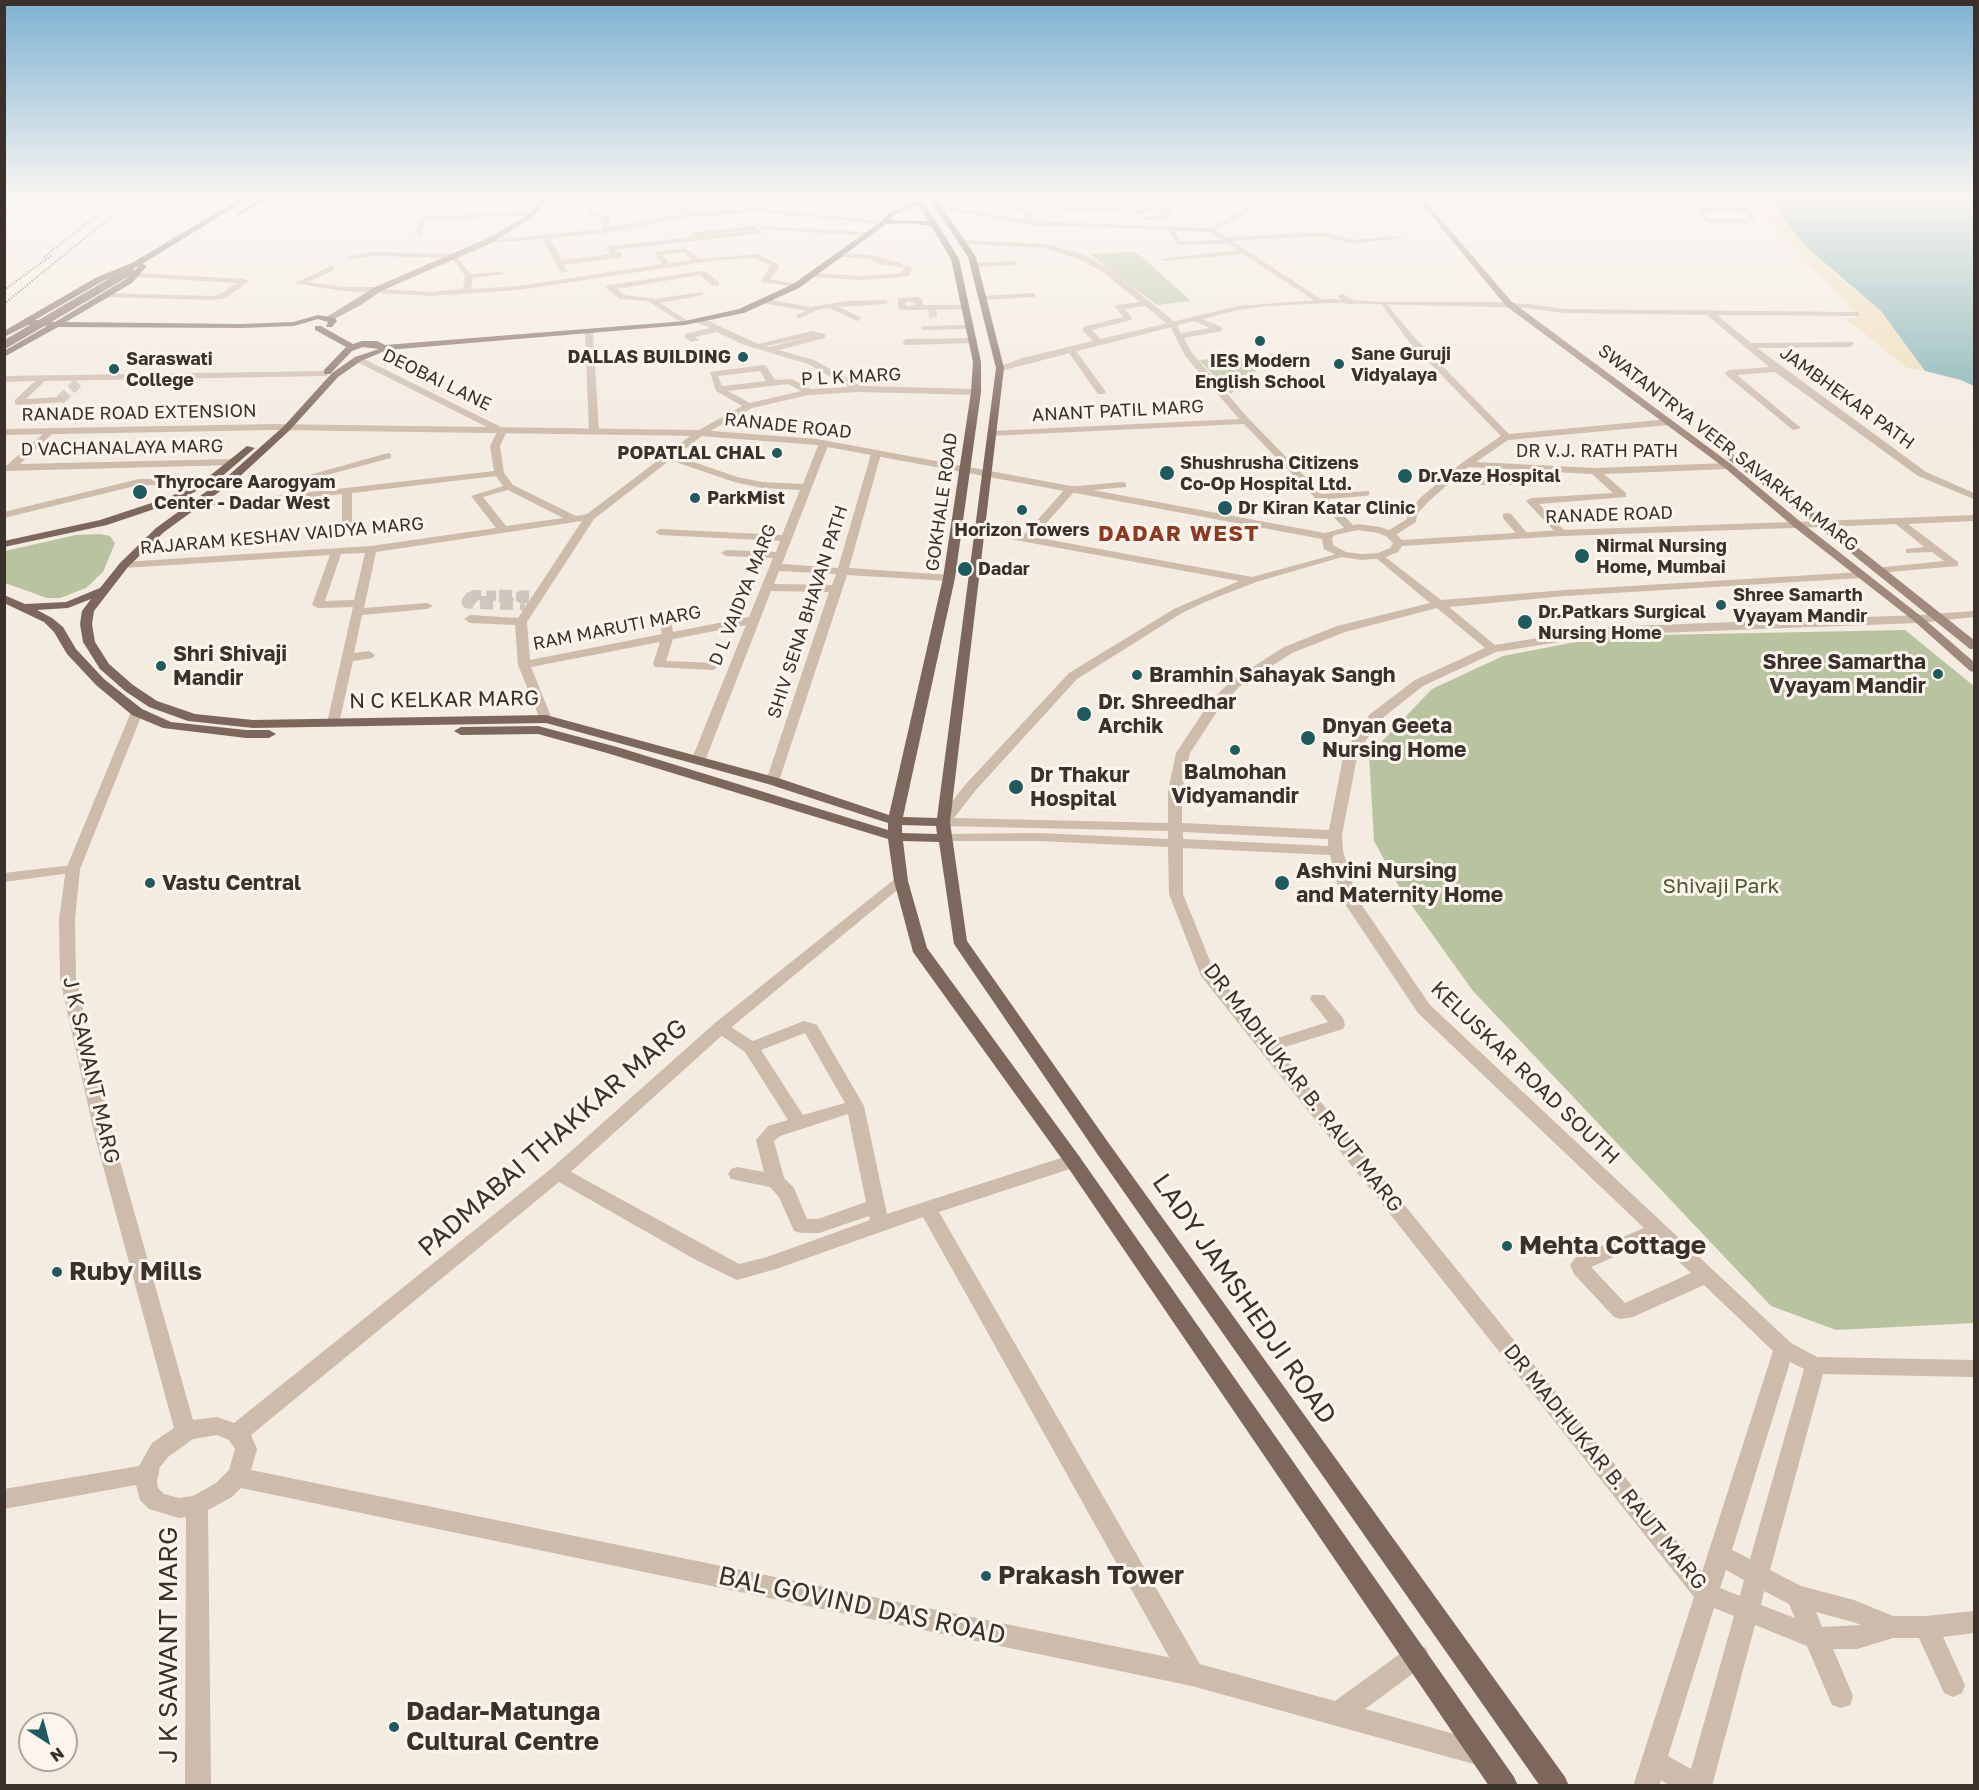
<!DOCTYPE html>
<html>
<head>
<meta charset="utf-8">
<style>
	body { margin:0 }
	#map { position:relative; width:1979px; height:1790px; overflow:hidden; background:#f4ebe1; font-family:"Golos Text",sans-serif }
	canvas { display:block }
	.frame { position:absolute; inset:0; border:6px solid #3b302b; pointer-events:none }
	.north { position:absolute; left:18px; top:1712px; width:60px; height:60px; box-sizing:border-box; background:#fbf5ee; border:2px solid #aea6a0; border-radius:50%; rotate:144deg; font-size:16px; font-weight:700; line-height:24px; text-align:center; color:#3b302b }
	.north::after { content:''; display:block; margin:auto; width:21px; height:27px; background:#1f5a5e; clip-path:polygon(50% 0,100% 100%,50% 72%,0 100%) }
</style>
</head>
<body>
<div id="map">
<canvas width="1979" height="1790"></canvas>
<div class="frame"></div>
<div class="north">N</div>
</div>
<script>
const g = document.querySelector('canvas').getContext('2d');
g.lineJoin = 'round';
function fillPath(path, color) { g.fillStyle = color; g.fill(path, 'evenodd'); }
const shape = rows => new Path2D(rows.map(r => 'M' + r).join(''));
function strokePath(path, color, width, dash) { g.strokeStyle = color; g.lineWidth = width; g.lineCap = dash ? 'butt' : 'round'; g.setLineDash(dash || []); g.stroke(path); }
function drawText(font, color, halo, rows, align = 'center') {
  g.font = font + ' "Golos Text",sans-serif'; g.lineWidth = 6; g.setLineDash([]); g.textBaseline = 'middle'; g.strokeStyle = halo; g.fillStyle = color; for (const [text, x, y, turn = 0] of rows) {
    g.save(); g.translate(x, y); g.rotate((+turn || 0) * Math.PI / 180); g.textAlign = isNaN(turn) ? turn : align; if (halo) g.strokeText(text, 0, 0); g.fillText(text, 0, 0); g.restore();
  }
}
fillPath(shape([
	[1133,252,1142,257,1191,301,1157,305,1089,254],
	[1274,354,1231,394,1199,360],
	[100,534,110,536,115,543,103,572,86,588,60,598,47,598,5,583,5,551,76,535],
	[1905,630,1974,686,1974,1323,1836,1330,1771,1306,1473,991,1402,892,1374,841,1369,755,1432,689,1503,656,1607,636]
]), '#b8c4a0');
fillPath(shape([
	[1747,197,1774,197,1782,216,1835,274,1881,311,1925,371,1907,368,1846,319,1857,318,1856,314]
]), '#efdcb8');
fillPath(shape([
	[1774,197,1974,197,1974,386,1961,380,1925,371,1881,311,1805,246,1782,216]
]), '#7fb0b2');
strokePath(shape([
	[929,314,941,313]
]), '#cfc6bd', 8, [8, 4]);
strokePath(shape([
	[60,400,78,383],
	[472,597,474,595,529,597]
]), '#cfc6bd', 10, [10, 5]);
strokePath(shape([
	[473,596,468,602,525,604],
	[499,596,529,597]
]), '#cfc6bd', 13, [13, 7]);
fillPath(shape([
	[573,197,580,197,584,201,603,197,603,201,582,205,573,197],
	[659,197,672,200,706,197,678,203,698,213,758,208,887,222,884,224,758,212,681,218,605,233,550,238,562,260,611,254,605,248,609,246,693,237,691,234,695,232,755,226,762,233,615,250,622,253,622,257,564,265,568,271,564,273,560,271,543,239,489,243,485,241,602,229,603,218,591,217,587,213,590,211,595,214,609,215,609,227,688,213,659,197],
	[753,230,753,231,700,236,753,230],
	[975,197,985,197,1029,211,1032,213,1032,221,1210,228,1244,210,1249,203,1204,198,1176,204,1174,201,1191,197,1251,199,1259,197,1248,212,1216,230,1226,237,1323,232,1352,240,1398,236,1402,238,1352,244,1323,236,1232,241,1321,299,1322,301,1318,303,1243,254,1164,261,1160,259,1237,250,1228,244,1178,245,1168,230,1029,225,938,208,941,206,1026,220,1025,213,975,197],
	[1175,231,1209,232,1221,240,1180,241,1175,231],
	[1096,197,1150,197,1059,205,1073,208,1123,208,1121,211,1073,212,1044,204,1096,197],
	[1494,197,1501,197,1505,201,1536,200,1534,197,1540,197,1544,202,1503,205,1494,197],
	[1667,197,1737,197,1757,219,1752,220,1745,213,1708,212,1705,215,1709,219,1745,219,1748,221,1745,223,1707,223,1698,214,1701,211,1690,200,1667,197],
	[1698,200,1735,201,1742,209,1706,208,1698,200],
	[1160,204,1172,214,1172,216,1162,220,1143,220,1143,218,1165,214,1158,208,1149,209,1148,212,1142,214,1124,215,1121,213,1142,210,1142,207,1145,205,1160,204],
	[533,212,535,215,426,220,422,236,415,234,420,218,423,216,533,212],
	[763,226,868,232,872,234,868,236,761,229,763,226],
	[960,240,1045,244,1085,255,1111,270,1176,323,1181,333,1210,328,1194,321,1193,319,1197,317,1222,327,1222,331,1184,338,1192,353,1249,419,1322,494,1369,491,1369,495,1365,496,1328,499,1354,526,1354,530,1346,530,1244,424,989,436,989,432,992,431,1239,419,1185,356,1170,326,1145,306,1125,309,1132,318,1131,320,1092,330,1102,340,1102,344,1096,344,1083,331,1083,327,1123,317,1115,307,1116,305,1140,302,1105,274,1079,259,1044,248,963,244,960,240],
	[685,248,700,259,757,254,778,264,779,268,770,279,802,285,798,287,761,282,771,265,753,258,719,260,518,290,430,296,343,291,295,283,331,266,334,266,334,270,308,282,343,287,378,287,382,289,430,292,463,289,465,276,452,258,374,256,351,259,347,257,374,252,454,254,471,274,501,272,505,274,473,278,471,289,518,286,662,264,654,252,685,248],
	[683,252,692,260,669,263,662,255,683,252],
	[838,253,872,255,912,267,909,276,903,277,862,280,811,277,811,273,814,273,862,276,902,273,904,268,879,264,870,259,841,257,838,253],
	[1015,261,1018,265,974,267,970,265,974,263,1015,261],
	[699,271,706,272,719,282,719,286,713,286,699,275,617,289,625,295,655,299,702,292,703,294,699,296,660,303,688,321,689,323,685,325,648,301,620,299,604,286,699,271],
	[137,273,245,279,249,281,226,298,214,300,104,297,100,295,104,293,214,296,220,294,237,283,134,277,133,275,137,273],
	[1032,293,1035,293,1035,297,983,300,979,298,983,296,1032,293],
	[1342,294,1354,300,1354,304,1348,304,1339,298,1338,296,1342,294],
	[918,297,922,299,923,305,966,305,970,307,966,309,919,310,902,310,898,308,898,298,918,297],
	[905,302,914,302,915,305,906,306,905,302],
	[765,299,811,307,847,301,885,300,889,302,885,304,839,307,860,317,861,319,857,321,829,308,817,310,800,318,797,318,797,314,807,311,762,303,762,299,765,299],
	[1385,302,1416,339,1509,434,1669,419,1674,422,1669,425,1508,440,1476,462,1595,468,1728,463,1733,466,1728,469,1604,474,1626,493,1626,497,1539,504,1567,533,1562,536,1558,535,1526,501,1531,498,1613,493,1592,474,1535,471,1536,483,1524,486,1519,483,1527,479,1525,470,1468,467,1461,474,1482,479,1511,479,1516,482,1511,485,1482,485,1455,478,1428,502,1417,514,1416,522,1394,536,1386,536,1386,532,1407,519,1407,514,1420,498,1463,462,1501,436,1410,343,1381,304,1385,302],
	[1529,304,1564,309,1859,312,1859,316,1856,316,1717,315,1751,343,1853,342,1854,344,1850,347,1757,348,1926,472,1974,493,1974,499,1918,476,1775,372,1737,375,1801,428,1793,430,1726,375,1725,373,1729,370,1769,367,1707,315,1564,313,1526,308,1526,304,1529,304],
	[696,318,702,318,758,344,812,331,825,334,825,338,779,350,814,360,861,386,976,389,981,392,976,395,859,392,809,395,752,408,703,435,676,456,737,477,762,482,803,484,819,443,827,441,829,443,782,564,838,568,871,454,879,452,881,454,849,568,949,575,955,578,949,581,847,575,778,784,768,784,766,781,829,592,771,591,705,761,698,765,691,761,746,625,673,639,666,661,717,663,719,666,713,670,655,667,653,664,660,642,531,667,552,719,546,723,540,719,518,665,515,625,470,623,464,619,470,615,518,618,582,521,376,552,364,608,427,603,433,606,427,609,362,615,354,653,369,651,375,655,373,658,353,661,339,723,333,727,327,723,353,607,318,608,312,605,330,555,124,568,118,565,124,562,371,546,496,528,471,496,503,486,496,476,352,493,352,525,347,528,342,525,342,494,258,504,192,506,191,504,196,501,258,498,494,471,490,446,497,432,355,361,355,357,358,356,505,429,507,431,500,446,504,473,513,485,576,516,587,514,697,431,742,406,716,391,710,372,763,365,766,366,775,380,792,379,811,389,849,387,808,364,744,345,717,332,695,337,699,340,692,342,685,338,685,334,710,328,696,322,696,318],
	[812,336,769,347,767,346,812,336],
	[760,371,766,381,722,386,718,376,760,371],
	[788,384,801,391,750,403,728,391,788,384],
	[670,460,734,482,762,488,800,490,782,535,660,529,655,532,660,535,780,541,776,552,726,550,721,553,726,556,773,558,749,617,673,632,670,618,664,614,658,618,662,634,530,660,527,622,594,519,670,460],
	[508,490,563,518,506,526,483,497,508,490],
	[365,553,354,600,325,601,341,554,365,553],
	[779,571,836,574,832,585,774,584,779,571],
	[970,325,974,327,973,329,924,330,920,328,924,326,970,325],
	[589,330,593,332,599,432,594,435,589,432,585,332,589,330],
	[974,338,977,339,977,343,906,345,902,342,906,339,974,338],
	[1067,347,1073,347,1106,392,1104,394,1098,394,1066,349,1067,347],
	[324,371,328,374,327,376,45,381,26,399,60,397,65,400,63,402,18,405,15,404,15,400,35,381,4,382,4,376,324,371],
	[50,428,55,431,53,433,20,464,234,459,239,462,234,465,4,471,7,465,50,428],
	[388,453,391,454,391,458,289,485,284,482,388,453],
	[139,479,206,479,211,482,206,485,139,485,4,518,4,512,139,479],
	[1122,482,1126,483,1126,487,1074,492,1034,537,1252,577,1344,552,1349,555,1256,582,1205,602,1182,613,1077,679,975,791,954,818,1168,823,1168,791,1176,753,1210,702,1231,681,1284,647,1337,626,1430,603,1376,558,1376,554,1380,553,1441,600,1565,590,1861,572,1867,575,1861,578,1565,596,1449,607,1495,645,1604,627,1918,615,1974,611,1974,617,1918,623,1604,635,1496,652,1423,686,1380,720,1358,752,1342,835,1343,851,1357,898,1430,1005,1791,1343,1817,1357,1974,1360,1974,1377,1823,1374,1770,1570,1801,1586,1854,1600,1893,1616,1926,1616,1974,1611,1974,1633,1943,1637,1965,1685,1962,1693,1953,1697,1944,1693,1919,1638,1893,1638,1857,1649,1833,1649,1853,1696,1850,1705,1841,1708,1832,1705,1807,1646,1755,1625,1712,1786,1670,1786,1661,1780,1659,1786,1633,1786,1694,1597,1201,976,1169,894,1168,847,1038,841,941,841,939,838,946,834,1038,833,1168,839,1168,831,943,826,936,822,965,785,1069,673,1174,609,1239,581,1026,542,979,533,974,530,979,527,1024,535,1067,487,1122,482],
	[1437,608,1485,648,1415,680,1370,714,1344,752,1329,830,1182,823,1182,791,1190,753,1220,707,1239,687,1292,653,1345,632,1437,608],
	[1183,832,1328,839,1328,846,1183,839,1183,832],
	[1183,848,1330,855,1341,898,1418,1013,1644,1228,1576,1257,1570,1265,1574,1274,1614,1317,1621,1319,1633,1317,1704,1285,1773,1351,1702,1572,1278,1049,1343,1029,1345,1025,1343,1018,1324,995,1312,995,1310,999,1328,1022,1271,1040,1214,971,1183,894,1183,848],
	[1655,1239,1691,1273,1625,1303,1591,1267,1655,1239],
	[1790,1362,1804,1369,1750,1559,1732,1550,1790,1362],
	[1726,1570,1744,1580,1740,1596,1720,1588,1726,1570],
	[1764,1591,1789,1604,1795,1618,1761,1605,1764,1591],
	[1714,1608,1734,1616,1691,1769,1668,1756,1714,1608],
	[1816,1612,1853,1622,1861,1625,1822,1627,1816,1612],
	[1507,513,1511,514,1527,533,1527,537,1519,537,1503,518,1503,514,1507,513],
	[1974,515,1974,521,1908,524,1958,562,1958,566,1878,573,1872,570,1874,568,1944,561,1932,552,1906,553,1906,549,1924,547,1896,524,1821,527,1816,524,1821,521,1974,515],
	[73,865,78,866,80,869,78,872,4,882,4,873,73,865],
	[721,1021,753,1041,804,1021,817,1025,864,1106,887,1214,1067,1156,1073,1154,1079,1156,1082,1161,1079,1166,939,1212,1201,1666,1204,1674,1201,1682,1192,1686,1183,1682,923,1217,776,1269,737,1280,696,1260,552,1178,549,1173,552,1168,558,1166,564,1168,739,1264,767,1257,870,1220,869,1216,819,1233,801,1233,794,1231,779,1197,770,1187,731,1179,728,1174,731,1169,737,1167,764,1172,756,1140,768,1126,788,1120,745,1052,715,1031,713,1027,715,1023,721,1021],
	[805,1033,845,1103,803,1115,761,1050,805,1033],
	[848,1114,866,1202,818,1219,807,1219,794,1188,784,1178,774,1141,780,1136,848,1114]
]), '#cdbbac');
fillPath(shape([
	[1330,299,1385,302,1509,302,1533,306,1529,308,1330,303,1267,306,1238,310,1000,371,996,368,1022,358,1238,306,1330,299],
	[274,424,700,430,817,439,1325,533,1358,524,1380,527,1394,532,1402,540,1562,530,1821,521,1826,524,1821,527,1562,536,1402,546,1398,552,1384,558,1362,560,1340,557,1324,549,1322,539,817,445,700,436,274,430,4,435,4,429,274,424],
	[1358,530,1378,533,1386,536,1393,543,1390,548,1378,553,1362,554,1346,552,1333,545,1332,538,1335,535,1358,530],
	[137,708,143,712,80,869,75,919,76,979,113,1137,193,1420,217,1417,234,1423,552,1168,715,1023,896,878,901,877,908,881,727,1031,564,1178,251,1435,257,1449,251,1470,1192,1662,1335,1701,1408,1648,1417,1644,1426,1648,1429,1656,1426,1664,1365,1709,1490,1744,1494,1753,1490,1762,1481,1766,1192,1686,241,1488,232,1497,208,1510,211,1786,185,1786,186,1517,179,1518,149,1509,140,1500,136,1485,4,1509,4,1489,139,1466,152,1443,174,1428,95,1137,60,979,59,919,66,869,131,712,137,708],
	[217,1435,229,1440,235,1449,229,1470,216,1483,193,1496,179,1498,164,1494,158,1488,157,1481,160,1467,168,1457,193,1439,217,1435]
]), '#cdbbac');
fillPath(shape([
	[305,197,416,197,413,199,243,202,240,200,243,198,305,197],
	[542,197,548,197,535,215,492,243,381,291,361,305,332,320,325,318,375,287,486,239,531,213,542,197],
	[1416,197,1422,197,1512,302,1731,464,1802,523,1922,617,1974,662,1974,672,1970,671,1914,621,1794,527,1725,468,1506,306,1416,197],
	[1725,453,1731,453,1808,508,1974,640,1974,649,1970,649,1800,512,1725,457,1725,453]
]), '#a18a7d');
fillPath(shape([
	[243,197,251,197,142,264,147,266,132,283,66,322,242,324,293,322,318,315,335,318,337,321,332,327,326,327,328,322,318,319,294,326,242,328,58,327,4,357,4,351,47,326,28,325,4,337,4,331,97,277,132,263,243,197],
	[139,266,126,279,55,322,35,320,103,281,139,266],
	[262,197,270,197,241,215,236,214,262,197],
	[914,197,920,197,922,200,935,197,976,257,1004,368,950,822,967,941,1110,1145,1565,1777,1569,1786,1540,1786,1098,1155,954,944,939,842,903,841,908,881,927,948,1079,1156,1514,1777,1518,1786,1489,1786,1067,1166,913,952,894,881,888,839,607,753,538,734,461,735,454,731,461,727,538,726,617,747,888,830,888,823,768,784,546,723,253,728,188,721,149,707,125,691,100,669,83,642,80,624,82,611,91,599,68,608,37,610,52,618,63,627,76,649,104,679,142,709,171,722,246,730,269,730,276,734,269,738,246,738,163,728,132,715,96,685,67,654,54,632,44,622,4,603,4,595,25,604,66,602,100,588,120,563,156,528,229,475,284,426,332,373,355,357,379,349,363,347,352,351,330,374,324,374,324,370,346,347,315,330,315,326,321,326,353,344,362,341,377,341,385,345,685,321,739,309,793,284,882,221,889,213,916,201,914,197],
	[931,201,968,257,996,368,937,818,903,817,955,578,981,392,981,362,959,259,925,204,931,201],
	[919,205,928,221,890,220,893,215,919,205],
	[907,223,931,226,951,259,973,362,971,392,943,578,889,815,778,778,546,715,253,720,195,714,157,701,133,685,109,664,95,642,92,624,94,611,128,567,164,532,237,479,290,430,338,377,361,361,387,350,685,325,744,313,799,288,886,224,907,223],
	[902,825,936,826,937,834,902,833,902,825],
	[247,446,255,448,220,478,178,501,107,525,4,547,4,541,100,520,170,497,212,474,247,446]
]), '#7d675c');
strokePath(shape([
	[4,217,34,197],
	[44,257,120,197],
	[4,290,52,255],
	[4,304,135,197]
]), '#3b302b', 2, [1, 2]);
strokePath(shape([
	[4,345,130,271]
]), '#7d675c', 8);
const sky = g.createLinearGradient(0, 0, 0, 448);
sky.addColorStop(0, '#7eb2d2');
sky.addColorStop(0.44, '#faf6f2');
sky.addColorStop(1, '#faf6f200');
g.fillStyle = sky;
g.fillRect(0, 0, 1979, 448);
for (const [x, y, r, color] of [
	[1260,341,6,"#1f5a5e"],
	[743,357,6,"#1f5a5e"],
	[1339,364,6,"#1f5a5e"],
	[114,369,6,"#1f5a5e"],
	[777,453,6,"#1f5a5e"],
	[1167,473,8,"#1f5a5e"],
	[1405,476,8,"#1f5a5e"],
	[140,492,8,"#1f5a5e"],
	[695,498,6,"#1f5a5e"],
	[1225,508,8,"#1f5a5e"],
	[1022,510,6,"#1f5a5e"],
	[1582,556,8,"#1f5a5e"],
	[965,569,8,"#1f5a5e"],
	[1721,605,6,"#1f5a5e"],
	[1525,622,8,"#1f5a5e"],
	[161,666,6,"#1f5a5e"],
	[1938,674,6,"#1f5a5e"],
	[1137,675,6,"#1f5a5e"],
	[1084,714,8,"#1f5a5e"],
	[1308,738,8,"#1f5a5e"],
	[1235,750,6,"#1f5a5e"],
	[1016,787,8,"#1f5a5e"],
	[150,883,6,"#1f5a5e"],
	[1282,883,8,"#1f5a5e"],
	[1507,1246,6,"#1f5a5e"],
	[57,1272,6,"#1f5a5e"],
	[986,1576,6,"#1f5a5e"],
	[394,1727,6,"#1f5a5e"]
]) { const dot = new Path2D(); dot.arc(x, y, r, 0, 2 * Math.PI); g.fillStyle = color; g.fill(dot); strokePath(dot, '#fbf5ee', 2); }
drawText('bold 18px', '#3b302b', '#fbf5ee', [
	["Sane Guruji",1351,354],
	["Vidyalaya",1351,375],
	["DALLAS BUILDING",731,357,"right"],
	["Saraswati",126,359],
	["College",126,380],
	["IES Modern",1260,361,"center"],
	["English School",1260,382,"center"],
	["POPATLAL CHAL",765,453,"right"],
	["Shushrusha Citizens",1180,463],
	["Co-Op Hospital Ltd.",1180,484],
	["Dr.Vaze Hospital",1418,476],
	["Thyrocare Aarogyam",154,482],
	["Center - Dadar West",154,503],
	["ParkMist",707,498],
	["Dr Kiran Katar Clinic",1238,508],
	["Horizon Towers",1022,530,"center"],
	["Nirmal Nursing",1596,546],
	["Home, Mumbai",1596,567],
	["Dadar",978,569],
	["Shree Samarth",1733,595],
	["Vyayam Mandir",1733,616],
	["Dr.Patkars Surgical",1538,612],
	["Nursing Home",1538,633]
], 'left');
drawText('18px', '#3b302b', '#fbf5ee', [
	["P L K MARG",851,377,-3],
	["DEOBAI LANE",437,380,26],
	["JAMBHEKAR PATH",1847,398,36],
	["ANANT PATIL MARG",1118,411,-3],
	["RANADE ROAD EXTENSION",139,413,-1],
	["RANADE ROAD",788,426,6],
	["D VACHANALAYA MARG",122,448,-1],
	["SWATANTRYA VEER SAVARKAR MARG",1728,448,38],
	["DR V.J. RATH PATH",1597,451],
	["GOKHALE ROAD",942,502,-82],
	["RANADE ROAD",1609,515,-2],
	["RAJARAM KESHAV VAIDYA MARG",282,536,-5],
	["D L VAIDYA MARG",743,595,-68],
	["SHIV SENA BHAVAN PATH",808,612,-72],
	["RAM MARUTI MARG",617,628,-11]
]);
drawText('bold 21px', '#3b302b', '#fbf5ee', [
	["Shri Shivaji",173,654],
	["Mandir",173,678],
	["Shree Samartha",1926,662,"right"],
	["Vyayam Mandir",1926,686,"right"],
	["Bramhin Sahayak Sangh",1149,675],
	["Dr. Shreedhar",1098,702],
	["Archik",1098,726],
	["Dnyan Geeta",1322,726],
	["Nursing Home",1322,750],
	["Balmohan",1235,772,"center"],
	["Vidyamandir",1235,796,"center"],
	["Dr Thakur",1030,775],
	["Hospital",1030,799],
	["Ashvini Nursing",1296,871],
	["and Maternity Home",1296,895],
	["Vastu Central",162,883]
], 'left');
drawText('21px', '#3b302b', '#fbf5ee', [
	["N C KELKAR MARG",444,700,-1],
	["J K SAWANT MARG",91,1070,77],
	["KELUSKAR ROAD SOUTH",1525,1073,44],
	["DR MADHUKAR B. RAUT MARG",1303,1088,52],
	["DR MADHUKAR B. RAUT MARG",1605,1467,51]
]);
drawText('21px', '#4a5a2e', '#fbf5ee', [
	["Shivaji Park",1721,886]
]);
g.letterSpacing = '1.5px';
drawText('bold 22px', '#8c3b22', '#fbf5ee', [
	["DADAR WEST",1179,534]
]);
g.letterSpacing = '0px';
drawText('26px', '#3b302b', '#fbf5ee', [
	["PADMABAI THAKKAR MARG",553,1138,-41],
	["LADY JAMSHEDJI ROAD",1244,1299,55],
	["BAL GOVIND DAS ROAD",862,1606,12],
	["J K SAWANT MARG",169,1645,-90]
]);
drawText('bold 26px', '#3b302b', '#fbf5ee', [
	["Mehta Cottage",1519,1246],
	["Ruby Mills",69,1272],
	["Prakash Tower",998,1576],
	["Dadar-Matunga",406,1712],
	["Cultural Centre",406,1742]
], 'left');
</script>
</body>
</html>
